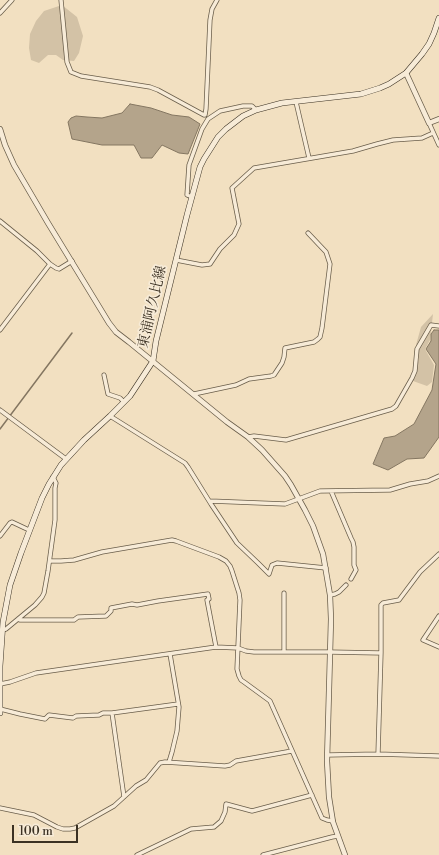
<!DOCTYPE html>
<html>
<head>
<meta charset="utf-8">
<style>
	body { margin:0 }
	#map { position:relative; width:439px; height:855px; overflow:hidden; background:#f2e0c1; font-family:"Libre Bodoni",serif }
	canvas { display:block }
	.scale { position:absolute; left:12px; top:825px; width:66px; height:18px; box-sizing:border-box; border:2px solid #3b3123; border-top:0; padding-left:5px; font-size:12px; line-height:14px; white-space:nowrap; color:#3b3123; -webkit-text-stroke:3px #f7ebd7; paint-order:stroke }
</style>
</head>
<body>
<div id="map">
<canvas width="439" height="855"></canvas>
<div class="scale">100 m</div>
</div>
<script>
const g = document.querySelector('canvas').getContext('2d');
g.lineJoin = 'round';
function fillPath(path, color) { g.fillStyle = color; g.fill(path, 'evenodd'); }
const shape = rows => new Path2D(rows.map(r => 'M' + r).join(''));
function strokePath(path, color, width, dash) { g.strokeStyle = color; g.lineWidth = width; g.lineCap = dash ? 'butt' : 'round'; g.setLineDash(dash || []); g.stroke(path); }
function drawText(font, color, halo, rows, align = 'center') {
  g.font = font + ' "Libre Bodoni","Noto Serif JP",serif'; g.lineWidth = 3.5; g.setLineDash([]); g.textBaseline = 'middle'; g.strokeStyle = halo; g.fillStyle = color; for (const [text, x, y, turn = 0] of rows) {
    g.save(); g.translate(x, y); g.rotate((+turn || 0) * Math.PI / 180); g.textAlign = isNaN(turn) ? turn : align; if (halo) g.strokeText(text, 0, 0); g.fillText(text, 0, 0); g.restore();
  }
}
fillPath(shape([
	[62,5,77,17,83,36,79,53,74,61,63,60,56,55,48,55,39,63,31,60,29,48,30,34,36,21,44,11],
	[433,314,430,340,425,349,434,365,432,382,427,386,413,381,419,359,416,345,421,327]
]), '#d3c2a6');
const water = shape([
	[130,104,151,108,172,115,189,117,200,124,188,154,179,153,162,145,152,158,141,158,134,145,102,145,72,139,68,122,71,118,76,116,87,117,102,118,122,113,130,104],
	[434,330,439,330,439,437,424,458,407,459,388,470,373,464,384,438,395,436,414,424,432,390,436,364,426,349,431,341,431,334,434,330]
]);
fillPath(water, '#b4a48b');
strokePath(water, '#847661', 1);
strokePath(shape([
	[0,429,72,333]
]), '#847661', 1.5);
const minor = shape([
	[61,0,67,62,71,72,81,76,150,87,158,90,204,115],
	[0,13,12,0],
	[296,102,309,158],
	[205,115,206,109,210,20,212,9,217,0],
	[429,123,439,145],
	[192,197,187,195,189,165,202,129,208,119,220,111,243,106,252,106,256,110],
	[0,221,37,251,50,264,56,268,59,269,72,261],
	[176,260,202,265,210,264,220,249,234,235,239,224,232,188,254,168,353,151,377,144,393,140,422,138,433,133],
	[0,330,50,264],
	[104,375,108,394,120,398,124,402],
	[194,394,236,385,249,379,271,376,274,375,282,363,284,357,285,348,314,342,318,339,320,337,322,328,330,264,326,252,308,233],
	[0,410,66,459],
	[110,416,185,463,188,467,211,504,237,543,258,563,269,574,272,565,277,563,326,568],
	[248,437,254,436,286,440,392,409,396,406,412,378,415,371,417,349,431,325,439,326],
	[331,491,351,538,353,542,354,547,354,565,356,570,351,579],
	[210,501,285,504,320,491,390,490,410,484,428,481,439,476],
	[0,536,10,523,12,522,29,530],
	[50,561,61,561,74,560,102,552,172,540,176,541,219,557,226,561,230,566,232,571,239,593,240,600,237,669,239,676,241,680,244,682,270,701,322,818,327,820,333,821],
	[284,593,284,652],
	[330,595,335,594,339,592,346,585],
	[439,616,423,640,439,647],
	[18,619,20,620,74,620,78,617,106,616,111,611,111,608,132,604,137,605,158,601,208,594,209,599,207,600,216,647],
	[2,630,6,629,35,605,42,597,44,593,48,571,55,520,55,488,56,483,53,477],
	[0,684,10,682,36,673,216,647,238,648,246,651,254,652,329,652,381,653],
	[0,709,20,714,45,719,49,715,73,718,76,716,99,715,103,713,112,713,178,704],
	[112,713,124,797],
	[378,754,381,653,381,605,383,603,399,600,420,572,439,554],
	[328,755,378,754,439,756],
	[169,762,172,752,177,731,179,707,170,654],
	[0,808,34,815,57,827,63,829,70,829,75,828,114,806,136,786,146,780,160,763,165,762,225,766,230,765,236,761,292,751],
	[137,855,191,829,214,827,221,821,225,812,226,804,252,811,312,795],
	[263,855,332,837,338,836]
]);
const tertiary = shape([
	[406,73,429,123,439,119],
	[0,129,5,145,14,165,48,223,109,323,116,332,129,342,227,422,248,437,262,450,285,476,291,485,305,510,313,526,323,554,330,595,331,619,327,761,329,797,333,822,345,855]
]);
const secondary = shape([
	[0,713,0,666,3,622,10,585,21,553,42,498,49,484,61,465,84,440,110,416,130,396,153,361,156,341,187,215,200,167,204,159,218,137,226,129,243,116,256,110,282,103,361,94,380,88,389,84,406,73,422,54,429,44,434,33,439,18]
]);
strokePath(minor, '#695d4a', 5);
strokePath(tertiary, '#695d4a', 6);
strokePath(secondary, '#3b3123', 6);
strokePath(minor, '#f7ebd7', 3.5);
strokePath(tertiary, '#f7ebd7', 4.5);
strokePath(secondary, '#f7ebd7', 5);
drawText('14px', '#3b3123', '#f7ebd7', [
	["東浦阿久比線",153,307,-77]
]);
</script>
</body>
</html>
